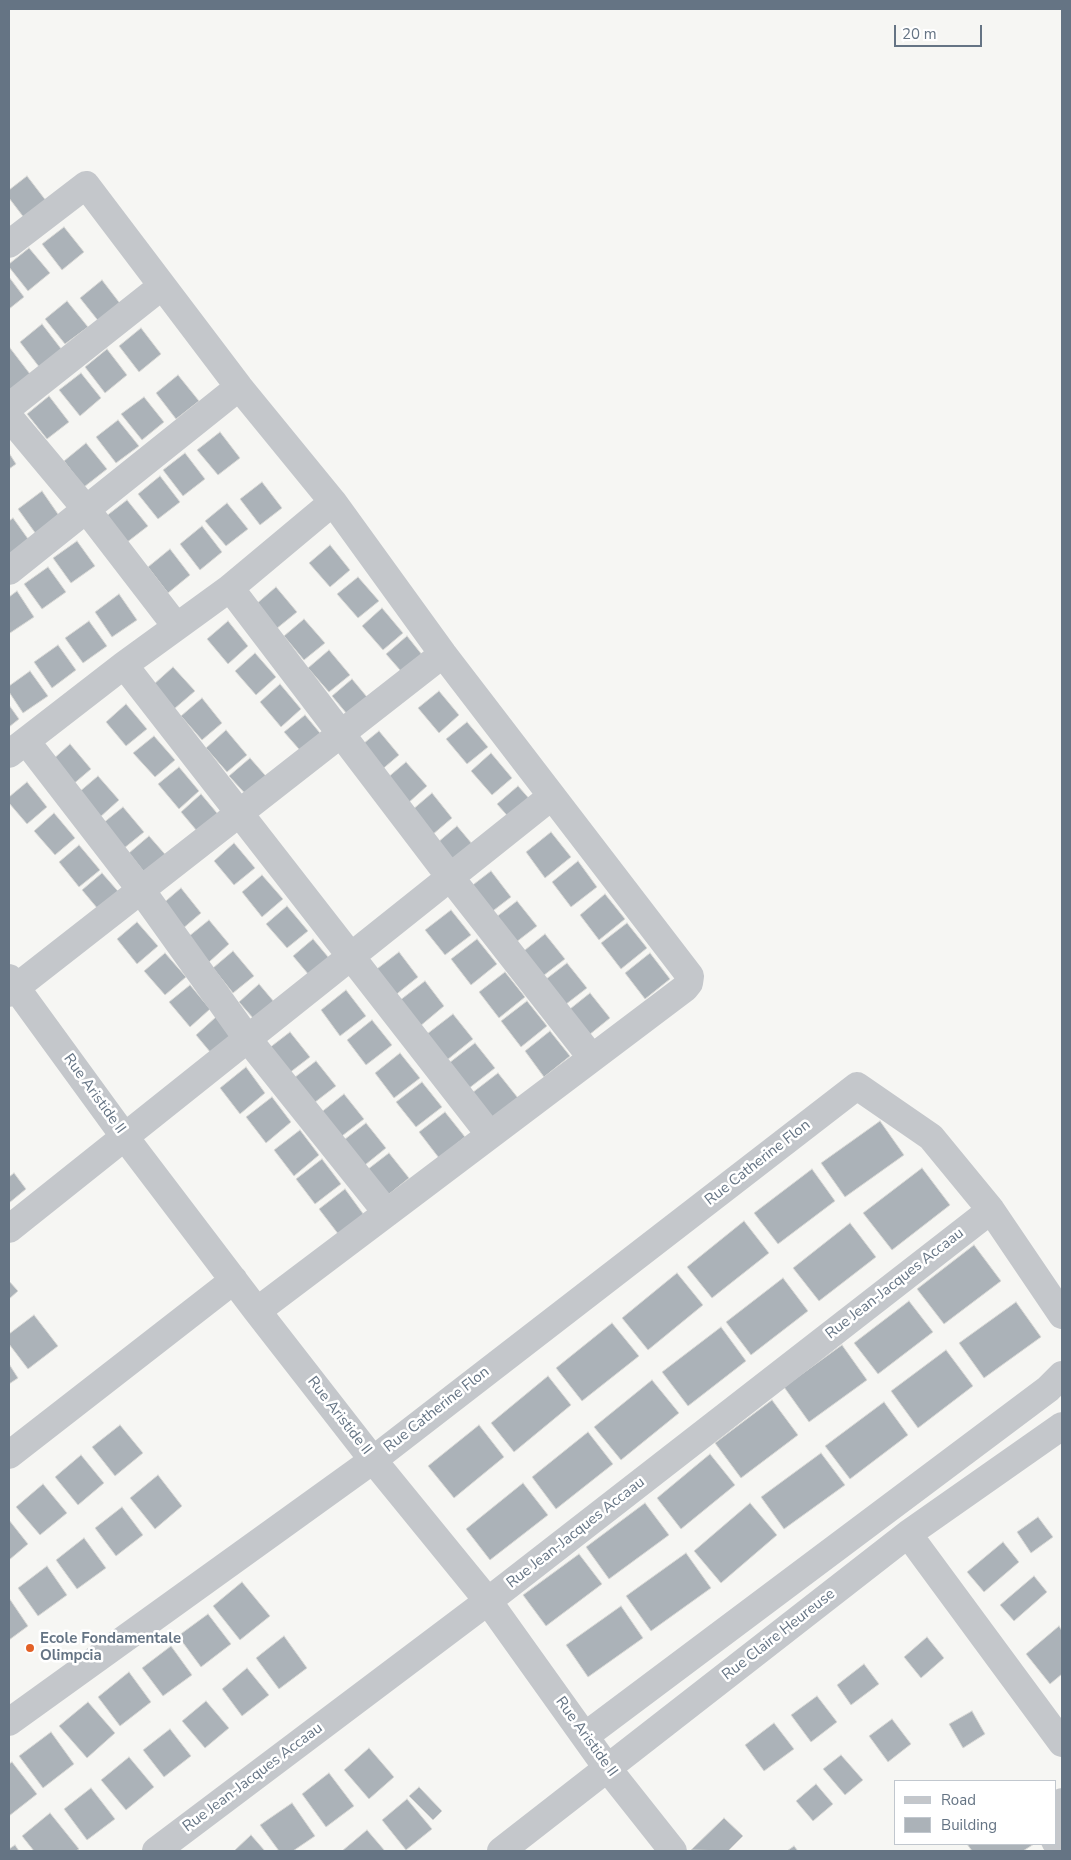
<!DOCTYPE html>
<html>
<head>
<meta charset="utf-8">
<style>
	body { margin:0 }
	#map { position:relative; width:1071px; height:1860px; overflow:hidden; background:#f6f6f3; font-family:"Nunito Sans",sans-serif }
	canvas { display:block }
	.frame { position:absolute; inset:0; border:10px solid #657484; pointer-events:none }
	.legend { position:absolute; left:894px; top:1780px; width:162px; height:65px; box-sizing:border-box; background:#fff; border:1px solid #c1c7ce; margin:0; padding:6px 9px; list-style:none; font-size:15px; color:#657484 }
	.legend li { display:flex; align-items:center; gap:10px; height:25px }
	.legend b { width:25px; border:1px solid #c1c7ce }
	.scale { position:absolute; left:894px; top:25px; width:88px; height:22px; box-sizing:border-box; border:2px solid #657484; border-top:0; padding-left:6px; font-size:15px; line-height:18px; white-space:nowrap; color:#657484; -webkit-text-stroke:4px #fff; paint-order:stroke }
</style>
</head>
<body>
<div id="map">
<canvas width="1071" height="1860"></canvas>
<div class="frame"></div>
<ul class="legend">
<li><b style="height:6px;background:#c4c7cb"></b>Road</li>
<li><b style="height:14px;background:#abb2b8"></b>Building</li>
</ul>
<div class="scale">20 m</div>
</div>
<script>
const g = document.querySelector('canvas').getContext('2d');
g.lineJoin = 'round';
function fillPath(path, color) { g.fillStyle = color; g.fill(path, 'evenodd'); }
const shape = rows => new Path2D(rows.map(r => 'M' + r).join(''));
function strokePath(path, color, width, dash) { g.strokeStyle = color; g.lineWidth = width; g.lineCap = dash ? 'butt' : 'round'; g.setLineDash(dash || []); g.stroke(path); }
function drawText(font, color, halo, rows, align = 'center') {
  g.font = font + ' "Nunito Sans",sans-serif'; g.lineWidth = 5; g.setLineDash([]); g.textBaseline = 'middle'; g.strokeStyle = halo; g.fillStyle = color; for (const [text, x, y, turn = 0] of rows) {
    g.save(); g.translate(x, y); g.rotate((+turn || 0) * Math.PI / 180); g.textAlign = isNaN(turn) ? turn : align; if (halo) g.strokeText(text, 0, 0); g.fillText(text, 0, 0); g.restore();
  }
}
const building = shape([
	[27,176,47,202,25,219,9,198,9,190,27,176],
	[64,227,84,252,62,270,42,244,64,227],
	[29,248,50,273,28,291,9,267,9,264,29,248],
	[9,277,24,297,9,309,9,277],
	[102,280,122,306,100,323,80,298,102,280],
	[67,301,88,327,65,344,45,319,67,301],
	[42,324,62,350,40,368,20,342,42,324],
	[141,328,161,354,139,372,119,346,141,328],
	[10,348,30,374,9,391,9,349,10,348],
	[107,349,127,375,105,393,85,367,107,349],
	[81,373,101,398,80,416,59,390,81,373],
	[178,375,199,401,176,419,156,393,178,375],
	[49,396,69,422,47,439,27,414,49,396],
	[144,397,164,422,142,440,121,414,144,397],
	[118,420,139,446,116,463,96,437,118,420],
	[220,432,240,458,218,475,197,450,220,432],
	[86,443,107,469,84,487,64,461,86,443],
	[9,453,16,464,9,469,9,453],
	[185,453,205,479,183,496,163,470,185,453],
	[160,476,180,502,158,519,138,494,160,476],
	[262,482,282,508,260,525,240,499,262,482],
	[42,491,60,517,36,534,18,509,42,491],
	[127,500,148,526,126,543,105,517,127,500],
	[227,503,248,529,226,546,205,521,227,503],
	[13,518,31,543,9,559,9,521,13,518],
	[202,526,222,552,200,570,180,544,202,526],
	[77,541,95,566,71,583,53,558,77,541],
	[330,545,350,570,330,587,309,563,330,545],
	[170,549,190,575,168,593,148,567,170,549],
	[48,567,66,592,42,609,24,584,48,567],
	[358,577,379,601,358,618,337,594,358,577],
	[276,587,297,612,276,629,255,605,276,587],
	[17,591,34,617,10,633,9,631,9,597,17,591],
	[119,594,137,620,112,637,95,612,119,594],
	[382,608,403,633,383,650,362,626,382,608],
	[304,619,325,643,304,660,284,636,304,619],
	[89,621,107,646,83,663,65,638,89,621],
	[228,621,248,646,228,664,207,639,228,621],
	[407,636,427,661,407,678,386,654,407,636],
	[58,645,76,670,52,688,34,662,58,645],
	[329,650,350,675,329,692,308,668,329,650],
	[255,653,276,677,256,695,235,671,255,653],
	[173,667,195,691,174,709,153,685,173,667],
	[30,671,48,696,23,713,9,692,9,686,30,671],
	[352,679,372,703,352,720,332,696,352,679],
	[280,684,301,709,281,727,260,702,280,684],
	[439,691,459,715,439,733,418,708,439,691],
	[202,698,222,723,202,740,181,716,202,698],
	[126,704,147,729,126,746,106,722,126,704],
	[9,705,19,719,9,727,9,705],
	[305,715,325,739,305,756,284,732,305,715],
	[467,722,488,747,467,764,446,739,467,722],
	[226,730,247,755,227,772,206,748,226,730],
	[379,731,399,755,379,772,358,748,379,731],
	[154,736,175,760,155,777,133,753,154,736],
	[70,744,91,769,71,786,50,762,70,744],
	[491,753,512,778,492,795,471,771,491,753],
	[250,758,271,782,251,800,229,776,250,758],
	[406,762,427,786,407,804,386,779,406,762],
	[179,767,199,791,179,809,158,784,179,767],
	[98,776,119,800,99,818,78,793,98,776],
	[27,782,47,807,27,824,9,803,9,797,27,782],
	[518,786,533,803,512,821,497,804,518,786],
	[432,793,452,818,432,835,411,811,432,793],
	[201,794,222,819,202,837,181,812,201,794],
	[123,807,144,832,123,849,102,824,123,807],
	[54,813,75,838,55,855,34,831,54,813],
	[457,826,478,851,458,868,437,843,457,826],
	[551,832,571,857,545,878,526,852,551,832],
	[149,836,170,860,149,878,129,853,149,836],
	[234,843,255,868,234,885,214,861,234,843],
	[79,845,100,870,79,887,59,862,79,845],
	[578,861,597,887,571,907,552,882,578,861],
	[491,871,511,897,485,917,465,891,491,871],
	[102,873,123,897,103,915,82,890,102,873],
	[262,875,283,899,262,917,242,892,262,875],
	[181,888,201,913,181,930,160,906,181,888],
	[605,894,625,919,599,940,580,915,605,894],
	[517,901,537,926,511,946,491,921,517,901],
	[287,906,308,931,287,948,266,924,287,906],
	[451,910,471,935,445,955,425,930,451,910],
	[209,920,229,944,209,962,188,937,209,920],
	[137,922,158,946,137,964,117,939,137,922],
	[627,923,647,948,621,969,601,943,627,923],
	[545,934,565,959,539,979,520,954,545,934],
	[313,939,334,964,314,981,293,956,313,939],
	[477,939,497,964,471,985,451,959,477,939],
	[233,951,254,976,233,993,213,968,233,951],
	[399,952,418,977,393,997,373,972,399,952],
	[165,953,186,977,165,995,144,971,165,953],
	[650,953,670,979,645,999,625,973,650,953],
	[567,963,587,988,561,1008,541,983,567,963],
	[505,972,525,997,499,1018,479,992,505,972],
	[425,981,444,1006,419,1027,399,1001,425,981],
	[259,984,280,1009,260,1026,239,1002,259,984],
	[190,985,210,1009,190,1027,169,1002,190,985],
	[346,990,366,1016,340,1036,321,1010,346,990],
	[590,993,610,1018,584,1039,565,1013,590,993],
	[527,1001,547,1026,521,1047,501,1021,527,1001],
	[453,1014,473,1039,447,1060,427,1034,453,1014],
	[216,1017,236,1042,216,1059,196,1035,216,1017],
	[372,1020,392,1045,366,1065,347,1040,372,1020],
	[550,1031,570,1056,544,1077,525,1051,550,1031],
	[290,1032,310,1057,284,1077,264,1052,290,1032],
	[475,1043,495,1068,468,1089,449,1063,475,1043],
	[400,1053,420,1078,394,1098,375,1073,400,1053],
	[316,1061,336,1086,310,1106,290,1081,316,1061],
	[246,1067,265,1093,240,1114,220,1088,246,1067],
	[498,1073,518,1098,492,1119,472,1093,498,1073],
	[422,1082,442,1107,416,1127,396,1102,422,1082],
	[344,1094,364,1119,338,1139,319,1114,344,1094],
	[272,1097,291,1122,266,1143,246,1117,272,1097],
	[445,1112,465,1137,439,1158,419,1132,445,1112],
	[880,1121,904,1155,845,1197,821,1163,880,1121],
	[366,1123,386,1148,360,1169,340,1143,366,1123],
	[300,1130,319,1155,294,1176,274,1150,300,1130],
	[389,1153,409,1178,383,1199,363,1173,389,1153],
	[322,1159,341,1184,315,1204,296,1179,322,1159],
	[922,1168,950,1205,892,1250,863,1213,922,1168],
	[812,1169,835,1201,778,1244,754,1213,812,1169],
	[14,1173,26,1189,9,1203,9,1177,14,1173],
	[345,1189,364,1215,339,1235,319,1209,345,1189],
	[744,1221,769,1253,712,1298,687,1267,744,1221],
	[850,1223,876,1257,819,1301,793,1268,850,1223],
	[974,1245,1001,1281,944,1324,917,1289,974,1245],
	[677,1273,703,1305,648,1350,622,1318,677,1273],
	[783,1278,808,1311,751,1355,726,1322,783,1278],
	[9,1281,18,1291,9,1299,9,1281],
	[909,1301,933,1332,878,1374,854,1343,909,1301],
	[1016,1302,1041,1337,984,1378,959,1343,1016,1302],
	[34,1315,58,1346,28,1369,9,1344,9,1334,34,1315],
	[612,1323,639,1356,582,1401,556,1368,612,1323],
	[721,1327,746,1361,688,1406,662,1372,721,1327],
	[842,1345,867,1380,809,1422,784,1387,842,1345],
	[946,1350,973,1386,918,1428,891,1391,946,1350],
	[9,1364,18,1378,9,1384,9,1364],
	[548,1376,571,1405,514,1452,491,1423,548,1376],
	[652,1380,679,1413,621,1460,594,1427,652,1380],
	[772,1400,798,1435,741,1478,715,1443,772,1400],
	[884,1402,908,1435,850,1479,825,1446,884,1402],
	[120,1425,143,1453,115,1476,92,1447,120,1425],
	[479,1425,504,1457,454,1498,428,1466,479,1425],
	[588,1432,613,1464,556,1509,532,1477,588,1432],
	[821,1453,845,1485,784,1529,761,1497,821,1453],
	[710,1454,735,1485,681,1529,657,1498,710,1454],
	[81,1455,104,1483,78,1505,55,1477,81,1455],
	[158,1475,182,1506,155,1529,130,1498,158,1475],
	[523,1483,548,1515,490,1560,466,1529,523,1483],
	[43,1484,67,1513,40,1535,16,1507,43,1484],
	[645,1503,669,1535,609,1579,586,1547,645,1503],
	[750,1503,777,1535,721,1583,694,1551,750,1503],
	[122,1507,143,1535,116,1556,95,1528,122,1507],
	[1038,1517,1053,1537,1031,1553,1017,1532,1038,1517],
	[9,1520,28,1544,9,1560,9,1520],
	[84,1538,106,1568,77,1589,56,1560,84,1538],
	[1003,1542,1019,1562,984,1592,967,1572,1003,1542],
	[686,1553,711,1588,651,1631,626,1596,686,1553],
	[579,1554,602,1584,546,1626,523,1595,579,1554],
	[47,1566,67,1595,38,1616,18,1588,47,1566],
	[1034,1576,1047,1592,1014,1621,1000,1605,1034,1576],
	[242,1582,270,1616,240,1640,213,1606,242,1582],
	[9,1598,28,1626,9,1640,9,1598],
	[621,1606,643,1638,588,1677,566,1645,621,1606],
	[208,1614,231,1644,201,1667,178,1636,208,1614],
	[1059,1626,1062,1631,1062,1674,1050,1684,1026,1654,1059,1626],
	[284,1636,307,1668,279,1689,256,1658,284,1636],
	[927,1637,944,1658,921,1678,904,1657,927,1637],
	[171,1646,192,1675,163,1696,142,1668,171,1646],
	[864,1664,879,1684,851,1705,837,1685,864,1664],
	[247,1668,269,1695,242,1716,222,1689,247,1668],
	[129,1672,151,1702,120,1726,98,1697,129,1672],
	[817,1696,837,1722,811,1742,791,1715,817,1696],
	[206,1701,229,1728,205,1748,182,1721,206,1701],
	[88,1702,115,1733,87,1758,59,1726,88,1702],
	[972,1711,985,1734,963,1748,949,1724,972,1711],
	[892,1719,911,1744,888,1762,869,1736,892,1719],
	[774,1723,794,1749,764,1771,745,1745,774,1723],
	[170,1729,191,1756,164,1777,143,1750,170,1729],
	[51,1732,74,1764,43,1788,19,1756,51,1732],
	[369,1748,394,1777,369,1799,344,1770,369,1748],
	[841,1755,863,1780,845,1795,823,1769,841,1755],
	[129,1757,154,1787,126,1810,101,1780,129,1757],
	[12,1762,37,1794,9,1816,9,1764,12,1762],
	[329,1773,354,1806,326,1827,302,1794,329,1773],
	[816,1784,833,1804,813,1821,796,1801,816,1784],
	[419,1787,442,1811,433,1820,409,1796,419,1787],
	[91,1788,115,1819,87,1840,64,1809,91,1788],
	[407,1799,432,1829,406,1850,382,1820,407,1799],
	[292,1803,315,1836,293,1851,279,1851,260,1825,292,1803],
	[50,1813,79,1849,76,1851,34,1851,22,1836,50,1813],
	[724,1818,743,1836,728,1851,691,1850,724,1818],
	[367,1830,385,1851,342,1851,367,1830],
	[251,1835,265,1851,234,1851,251,1835],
	[967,1844,1034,1844,1023,1851,972,1851,967,1844],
	[15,1845,19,1851,9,1851,9,1849,15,1845],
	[794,1846,798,1851,787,1851,794,1846]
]);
fillPath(building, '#abb2b8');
strokePath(building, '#d8d8d5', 1);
strokePath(shape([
	[9,244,86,185,239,387,333,502,443,654,690,976,689,983,685,988,257,1311],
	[9,407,162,286],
	[9,417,86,509,176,626],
	[9,571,239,387],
	[230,588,450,877,592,1058],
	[124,665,490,1135],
	[26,741,141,890,247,1038,387,1213],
	[9,754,124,665,230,588,333,502],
	[9,978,124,1136,257,1311,373,1460,488,1601,608,1769,673,1851],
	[9,993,443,654],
	[9,1229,552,796],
	[9,1455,234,1280],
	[908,1534,1062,1743],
	[9,1722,373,1460,857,1086,931,1137,991,1210,1062,1315],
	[585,1736,1048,1389,1062,1375],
	[1055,1841,1062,1802],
	[156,1851,488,1601,991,1210],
	[501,1851,908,1534,1062,1426]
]), '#c4c7cb', 28);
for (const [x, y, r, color] of [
	[30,1648,5,"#e36126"]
]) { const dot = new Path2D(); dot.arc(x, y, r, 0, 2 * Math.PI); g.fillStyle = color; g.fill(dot); strokePath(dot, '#fff', 2); }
drawText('15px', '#657484', '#fff', [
	["Rue Aristide II",94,1094,54],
	["Rue Catherine Flon",758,1163,-38],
	["Rue Jean-Jacques Accaau",895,1284,-38],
	["Rue Catherine Flon",437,1410,-38],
	["Rue Aristide II",339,1416,52],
	["Rue Jean-Jacques Accaau",576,1533,-38],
	["Rue Claire Heureuse",779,1635,-38],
	["Rue Aristide II",586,1737,54],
	["Rue Jean-Jacques Accaau",253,1778,-37]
]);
drawText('bold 15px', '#657484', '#fff', [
	["Ecole Fondamentale",40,1639],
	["Olimpcia",40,1656]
], 'left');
</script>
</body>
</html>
